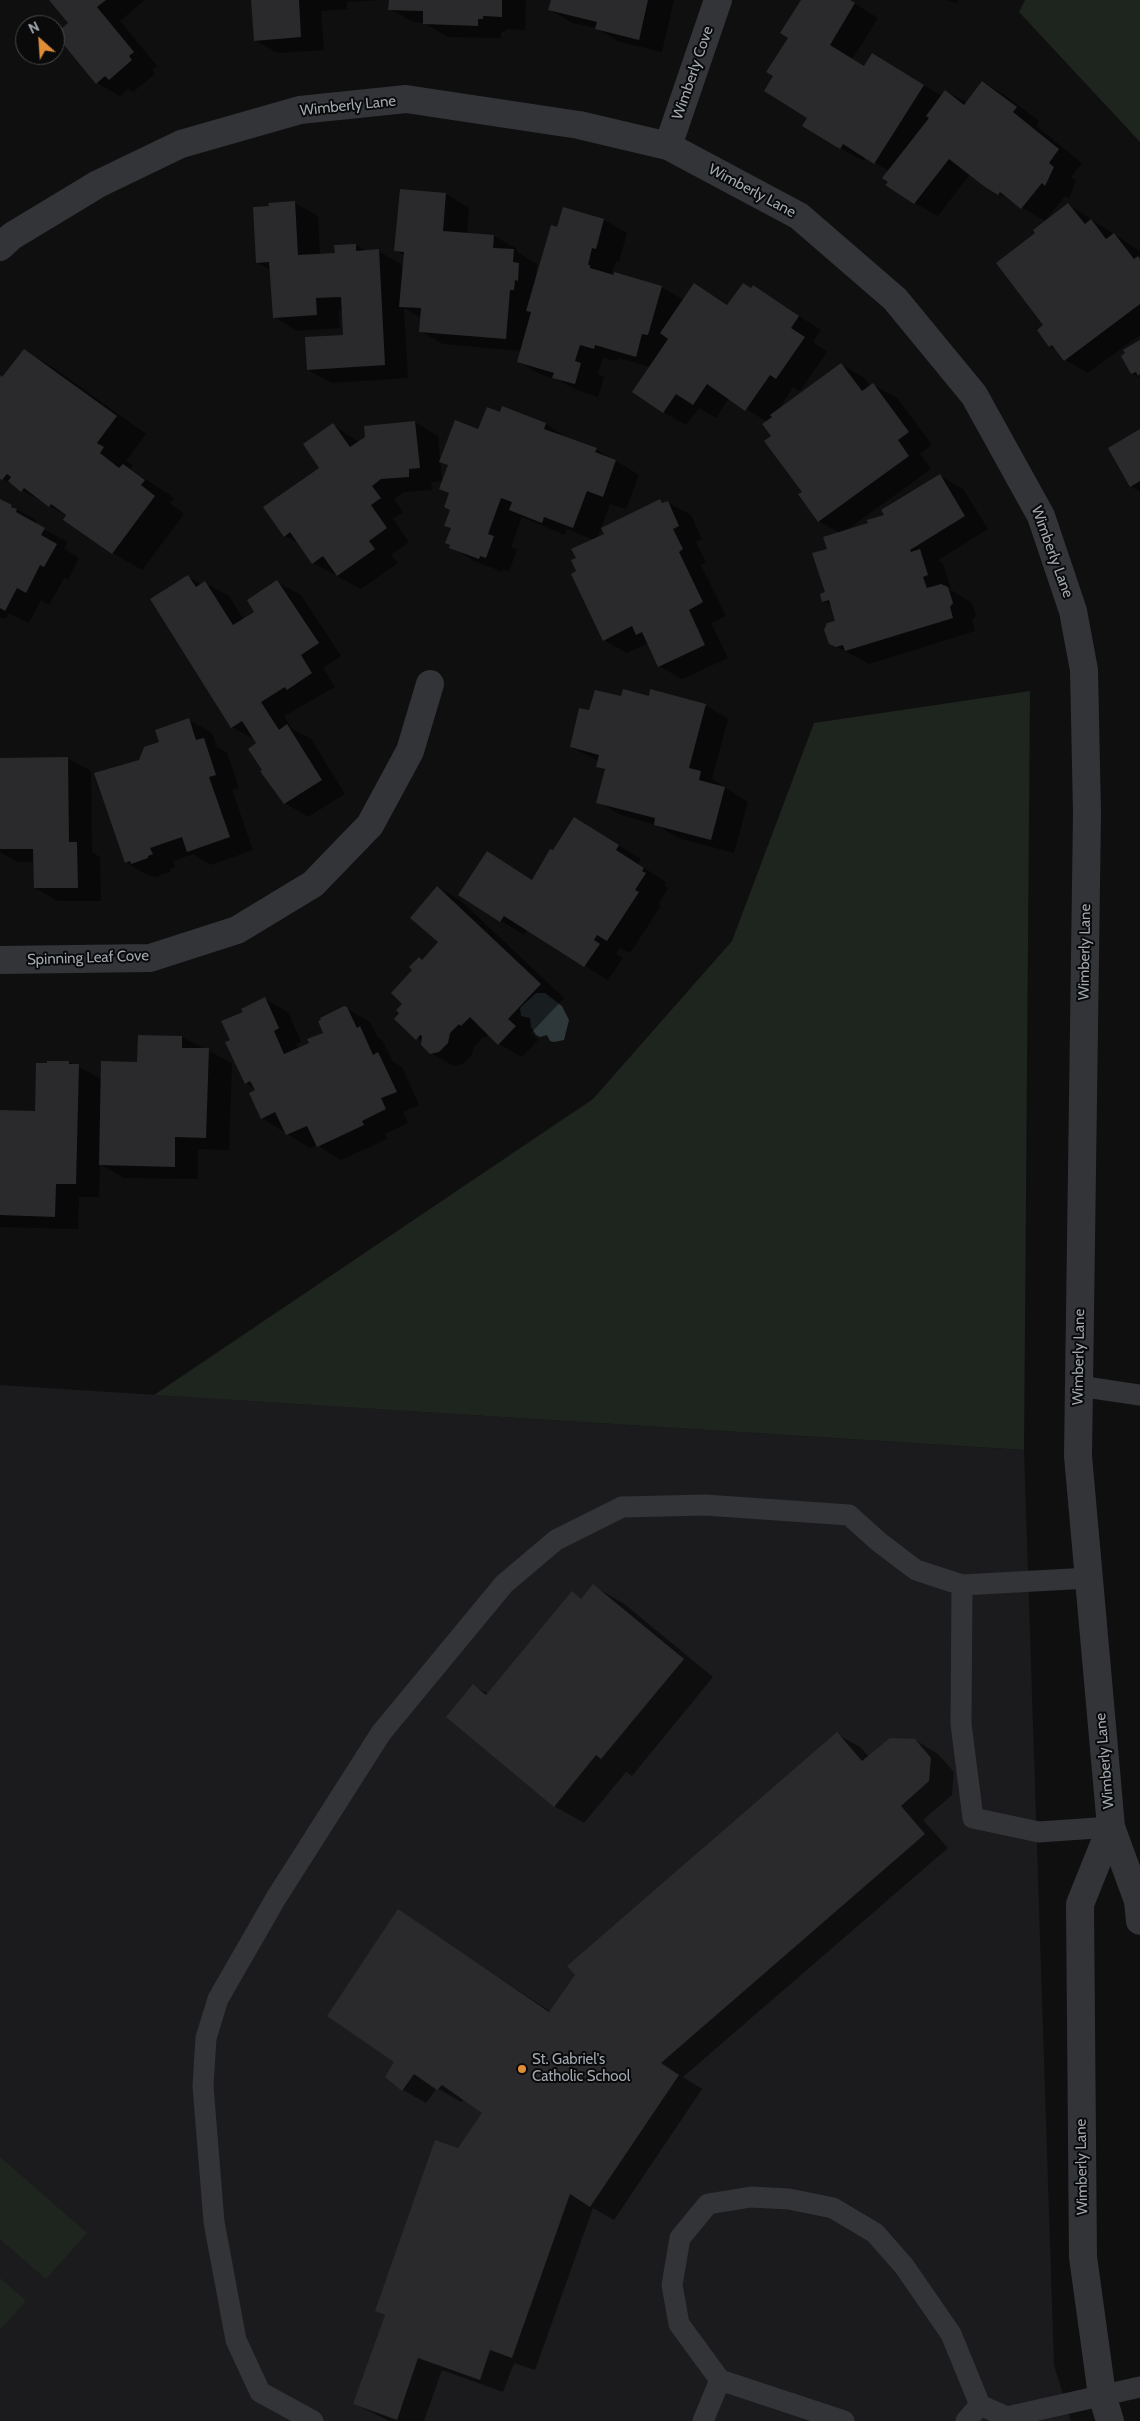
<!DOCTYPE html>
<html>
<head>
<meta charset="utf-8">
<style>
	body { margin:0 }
	#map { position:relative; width:1140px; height:2421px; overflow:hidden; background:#0f0f10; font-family:Cabin,sans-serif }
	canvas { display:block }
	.north { position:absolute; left:15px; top:15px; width:50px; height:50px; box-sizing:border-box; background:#0a0a0b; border:1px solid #46494d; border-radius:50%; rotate:334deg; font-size:14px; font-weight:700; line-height:20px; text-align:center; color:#a1a8b0 }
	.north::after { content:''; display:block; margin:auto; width:18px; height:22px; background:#e08d37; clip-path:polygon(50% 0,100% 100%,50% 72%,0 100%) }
</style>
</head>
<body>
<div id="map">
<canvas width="1140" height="2421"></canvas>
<div class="north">N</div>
</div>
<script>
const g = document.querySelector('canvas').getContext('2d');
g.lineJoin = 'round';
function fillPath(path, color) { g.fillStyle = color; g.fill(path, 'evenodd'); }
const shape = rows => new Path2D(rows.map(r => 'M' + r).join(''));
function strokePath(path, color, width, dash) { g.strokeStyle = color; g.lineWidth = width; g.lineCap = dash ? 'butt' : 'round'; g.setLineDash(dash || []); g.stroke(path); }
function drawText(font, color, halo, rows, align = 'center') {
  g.font = font + ' Cabin,sans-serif'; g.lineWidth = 4; g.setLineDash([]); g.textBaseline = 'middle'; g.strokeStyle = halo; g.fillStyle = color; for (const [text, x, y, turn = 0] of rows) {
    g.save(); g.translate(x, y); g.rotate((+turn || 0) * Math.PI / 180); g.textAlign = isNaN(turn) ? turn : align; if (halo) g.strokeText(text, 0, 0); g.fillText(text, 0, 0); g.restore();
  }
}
fillPath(shape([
	[0,1385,1024,1450,1054,2365,1071,2421,0,2421]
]), '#1b1b1d');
fillPath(shape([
	[1025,0,1140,0,1140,142,1019,12],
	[1030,691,1024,1450,154,1395,593,1099,732,941,814,723],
	[0,2157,87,2233,46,2279,0,2239],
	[0,2278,26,2301,0,2330]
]), '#1e241e');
fillPath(shape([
	[536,993,545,993,562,1006,569,1020,564,1040,554,1042,550,1041,547,1035,540,1037,536,1035,531,1027,530,1018,521,1016,520,1008]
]), '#2e383b');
fillPath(shape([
	[51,0,145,0,120,21,157,66,152,70,155,74,133,92,128,89,120,96,97,83,70,23],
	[252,0,382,0,347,2,347,9,321,11,324,50,278,53,255,40],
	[390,0,526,0,525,30,506,29,506,31,501,32,501,38,448,37,424,23,413,22,390,9],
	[552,0,674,0,662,52,620,42,596,28,573,23,550,10],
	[802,0,849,0,878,18,852,59,865,67,895,68,942,96,946,91,967,103,983,82,1006,96,1039,121,1036,126,1082,163,1071,177,1076,181,1069,198,1065,196,1045,221,986,186,970,174,938,216,915,203,890,181,889,171,866,157,864,161,840,148,809,118,774,76],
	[947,0,958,0,958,3],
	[446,194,469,208,467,234,494,236,517,249,517,252,537,264,536,274,538,276,558,229,564,208,604,220,627,233,619,262,616,261,611,276,661,287,684,300,694,284,729,305,753,287,821,330,813,342,827,352,800,391,793,387,777,412,841,364,864,378,871,387,873,385,897,398,932,445,920,454,931,469,845,531,870,524,886,515,940,476,963,489,988,529,938,560,943,564,951,588,949,589,971,602,976,616,972,620,975,631,869,664,830,643,837,622,832,606,823,601,826,593,828,550,840,533,818,521,767,422,729,398,716,418,699,408,686,425,663,412,650,367,619,358,617,361,603,358,598,374,604,377,598,397,577,390,558,380,542,375,519,362,522,351,443,344,420,331,421,318,404,308,408,378,332,383,308,370,345,336,343,311,339,311,340,328,297,331,274,317,271,270,257,263,295,203,318,216,320,255,336,254,356,245,367,251,378,251,401,264,404,273,405,256,396,250],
	[1069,205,1140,251,1140,335,1088,373,1065,360,1057,350,1050,346,1045,326,1037,233],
	[1140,341,1140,378,1132,373],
	[24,351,54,368,146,434,126,461,133,465,130,469,174,498,170,503,184,514,142,570,113,553,67,516,0,477,0,377,3,378],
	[501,414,546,424,568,439,596,449,639,475,626,509,610,504,597,538,660,501,664,503,667,502,691,515,702,539,696,542,706,563,701,565,726,616,711,623,728,658,682,679,659,666,648,643,627,653,604,640,578,572,577,558,594,540,567,529,565,535,522,517,511,547,517,550,509,571,503,569,503,572,474,561,451,547,452,529,445,525,451,510,449,466,441,461],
	[415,422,438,436,442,481,431,482,432,490,404,492,394,499,403,512,393,519,409,542,391,555,398,563,361,589,313,563,300,544,285,536,321,468,333,425,359,442],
	[1140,431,1140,492,1131,486],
	[0,500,35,519,38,526,67,542,64,549,79,558,68,580,64,578,49,605,41,600,29,623,9,613,5,619,0,617],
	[188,577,202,585,205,583,229,596,244,620,256,613,277,582,301,595,341,656,323,668,335,687,284,716,291,728,311,739,345,794,308,817,285,803,264,770,256,740,232,727],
	[650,697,705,705,728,719,712,779,748,802,734,853,679,838,656,825,621,815,598,802,606,771,598,766,599,761,571,747,590,712,622,698],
	[189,720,212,733,217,747,227,753,239,788,232,790,253,850,211,865,193,854,173,861,175,867,170,869,171,871,156,877,149,876,126,862,140,761],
	[67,758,91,771,92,852,100,857,101,901,58,901,35,888,35,862,17,862,0,852,0,759],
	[575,818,641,859,638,864,666,882,664,885,668,888,658,904,661,906,630,953,620,948,616,954,623,958,608,980,527,930,524,935,460,895,488,853,533,880,551,850,553,852],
	[438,887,461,901,564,998,531,1033,538,1040,522,1057,499,1044,489,1034,485,1038,483,1037,474,1047,471,1056,463,1064,454,1066,431,1053,422,1042,396,1019,422,961,440,942],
	[265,999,288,1012,301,1042,296,1044,299,1049,311,1044,324,1033,346,1008,370,1022,378,1038,383,1041,393,1062,402,1067,419,1105,403,1112,408,1123,385,1134,387,1139,341,1160,317,1145,310,1148,262,1118,256,1090,246,1083,231,1041,245,1013],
	[182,1037,232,1063,229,1150,198,1149,198,1179,124,1178,100,1164,99,1197,79,1197,78,1229,0,1227,0,1111,36,1112,48,1062,69,1062,102,1079,139,1063],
	[593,1586,623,1603,713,1677,632,1776,626,1772,584,1823,554,1806,473,1685,488,1694,572,1593,582,1599],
	[837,1734,860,1747,869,1757,915,1740,938,1754,954,1772,952,1795,923,1820,948,1848,683,2077,702,2089,614,2220,593,2208,535,2370,514,2363,503,2392,442,2370,424,2421,389,2421,355,2404,386,2316,376,2311,459,2149,484,2112,465,2099,461,2102,437,2088,426,2103,403,2090,387,2077,396,2062,398,1911,551,2012]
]), '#0007');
fillPath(shape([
	[49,0,106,0,97,7,134,52,129,56,132,60,109,80,105,76,96,84,55,34,68,23],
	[251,0,299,0,301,37,254,41],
	[389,0,502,0,502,17,483,16,483,19,478,19,478,26,423,24,423,11,388,10],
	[551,0,648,0,639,40,595,29,597,22,548,10],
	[801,0,850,0,855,3,830,45,864,66,872,53,924,85,874,164,843,144,840,149,802,126,807,118,764,91,773,76,766,72,788,38,780,33],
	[982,81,1017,107,1013,112,1059,149,1049,163,1054,167,1045,186,1042,183,1021,209,1000,192,998,195,985,187,949,159,914,204,885,185,888,182,882,178,929,118,926,116,945,90,964,105],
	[400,189,446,193,443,231,494,235,493,248,514,249,513,262,519,263,518,281,515,280,514,290,510,290,506,339,419,332,421,308,399,307,404,252,394,251],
	[295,201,298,255,335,253,334,245,356,244,356,251,379,249,385,365,307,370,305,337,343,335,341,297,316,298,317,315,273,318,269,262,256,263,253,207,269,206,268,203],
	[1068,203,1085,224,1091,219,1106,239,1114,233,1134,259,1138,256,1140,259,1140,304,1064,361,1052,345,1049,347,1037,330,1043,325,996,263,1035,233,1033,230],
	[563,207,604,219,596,249,592,248,588,265,590,265,590,268,614,275,614,272,662,286,648,335,642,334,636,357,595,345,594,349,580,345,575,361,581,363,575,384,552,378,554,373,517,362,531,312,526,311,551,225,557,227],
	[694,283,727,305,743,283,751,288,753,285,799,316,791,328,805,337,776,379,770,375,745,411,707,384,693,405,676,394,663,413,632,392,668,339,660,333],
	[1140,340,1140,374,1138,376,1136,372,1131,374,1121,356,1125,353,1123,350],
	[24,349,117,416,97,443,104,447,100,453,119,468,123,464,145,480,141,485,155,496,112,554,63,520,66,515,51,504,49,507,24,488,21,492,8,481,11,477,7,474,2,480,0,479,0,375,2,377],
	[841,363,862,391,873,383,909,432,898,440,909,456,818,522,798,494,802,492,764,441,771,436,762,424,772,417,770,415],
	[502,406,546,423,544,429,597,448,595,452,616,460,603,497,587,491,573,528,544,517,542,523,509,510,512,502,501,498,488,534,494,536,486,558,480,556,479,559,449,548,450,545,445,543,451,528,444,526,450,510,444,507,449,493,439,489,448,465,439,462,455,420,478,429,487,407,500,412],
	[415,421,420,468,409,469,409,477,381,479,372,486,381,498,371,505,387,528,369,541,375,549,337,576,323,556,312,564,290,532,284,537,263,507,319,468,303,444,333,423,350,447,365,437,364,426],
	[1140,429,1140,481,1130,487,1108,448],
	[940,474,965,516,910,550,911,552,920,549,928,575,923,577,927,588,941,584,948,587,953,603,950,607,953,618,845,651,843,645,836,647,829,644,824,630,827,623,835,621,829,600,822,602,820,594,825,592,812,553,827,549,823,537,868,523,867,520,884,515,881,510],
	[0,499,12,505,11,507,17,509,16,512,45,528,41,535,57,544,44,567,40,565,26,593,17,588,5,611,0,608],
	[660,499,662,503,668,501,679,526,673,529,683,549,679,552,703,602,689,610,705,645,658,667,642,632,636,635,632,626,603,641,571,574,576,571,571,560,576,558,571,549,604,534,601,528],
	[188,575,196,587,205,581,233,625,254,612,247,600,277,580,319,643,301,655,312,673,287,690,285,687,261,702,279,730,287,724,322,780,284,804,260,771,262,770,248,749,256,743,242,721,231,728,150,599],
	[623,689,649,696,650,689,706,704,689,768,701,771,699,780,725,787,711,840,654,825,655,818,596,803,605,769,596,767,599,755,570,747,579,708,589,710,595,690,621,696],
	[189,718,196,740,204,738,216,775,209,777,230,837,187,852,182,837,150,848,153,854,148,856,148,858,131,864,130,861,125,863,94,773,139,760,144,747,159,742,155,730],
	[68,757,69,842,77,842,78,888,34,888,33,849,0,849,0,758],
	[574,817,619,845,616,850,644,868,642,871,646,873,635,890,639,892,607,941,597,935,594,940,600,944,584,967,504,916,500,922,458,895,487,851,532,880,550,849,553,850],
	[437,886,541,984,508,1019,516,1026,498,1045,470,1017,461,1026,459,1024,450,1033,448,1043,439,1052,430,1054,421,1045,422,1036,420,1035,416,1040,394,1019,399,1013,396,1010,402,1004,391,993,412,970,409,967,419,957,422,960,438,942,410,918],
	[265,997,279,1028,274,1031,284,1054,309,1043,307,1039,323,1033,318,1021,321,1020,320,1018,344,1006,347,1007,357,1028,360,1026,373,1055,378,1052,397,1092,381,1098,386,1109,362,1121,364,1125,317,1147,307,1126,286,1135,275,1112,261,1119,249,1093,255,1090,250,1081,245,1084,225,1042,230,1040,221,1021,243,1012,241,1009],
	[138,1035,182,1036,182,1048,209,1048,206,1138,175,1137,175,1167,99,1165,101,1061,137,1062],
	[47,1061,69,1061,69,1064,79,1064,76,1184,56,1184,55,1217,0,1215,0,1110,35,1111,36,1063,47,1063],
	[593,1584,684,1659,601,1759,596,1755,554,1807,446,1717,473,1684,486,1695,572,1591,581,1599],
	[837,1732,862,1761,890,1738,915,1739,931,1758,929,1781,901,1806,925,1834,661,2063,679,2075,590,2207,570,2194,512,2358,490,2350,480,2380,418,2358,397,2420,353,2404,385,2315,375,2311,435,2140,458,2148,482,2113,442,2085,437,2090,414,2074,402,2091,385,2077,394,2062,327,2016,398,1909,549,2012,575,1975,567,1966]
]), '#2a2a2c');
strokePath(shape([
	[1079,1386,1140,1395],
	[962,1585,961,1724,973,1818,1039,1832,1111,1827],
	[313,2421,260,2392,236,2340,214,2222,203,2086,206,2038,218,1999,276,1898,381,1733,504,1584,556,1540,622,1507,705,1505,849,1515,879,1542,916,1570,962,1585,1089,1578],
	[703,2421,720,2380],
	[844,2421,720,2380,679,2324,672,2285,680,2238,708,2204,751,2197,789,2199,833,2208,875,2233,904,2266,951,2334,980,2405,1007,2417,1140,2387],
	[966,2421,980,2405]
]), '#323437', 21);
strokePath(shape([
	[668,146,718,0],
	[0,247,12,236,98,184,181,144,300,110,406,99,579,125,668,146,799,216,895,299,974,395,1041,516,1073,611,1084,670,1087,813,1078,1456,1111,1827,1138,1901,1140,1921],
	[0,960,150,958,237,930,313,884,370,825,410,751,430,684],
	[1110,2421,1102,2395,1083,2257,1080,1904,1111,1827]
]), '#323437', 28);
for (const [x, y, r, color] of [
	[522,2069,5,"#e08d37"]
]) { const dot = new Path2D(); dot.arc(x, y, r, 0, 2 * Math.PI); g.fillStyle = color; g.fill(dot); strokePath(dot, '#0a0a0b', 2); }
drawText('15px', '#a1a8b0', '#0a0a0b', [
	["Wimberly Cove",693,73,-71],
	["Wimberly Lane",348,106,-6],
	["Wimberly Lane",752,191,28],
	["Wimberly Lane",1052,552,70],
	["Wimberly Lane",1085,952,-89],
	["Spinning Leaf Cove",88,958,-2],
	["Wimberly Lane",1079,1357,-89],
	["Wimberly Lane",1105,1761,-95],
	["Wimberly Lane",1082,2167,-91]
]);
drawText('15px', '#a1a8b0', '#0a0a0b', [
	["St. Gabriel's",532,2060],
	["Catholic School",532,2077]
], 'left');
</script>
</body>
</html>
